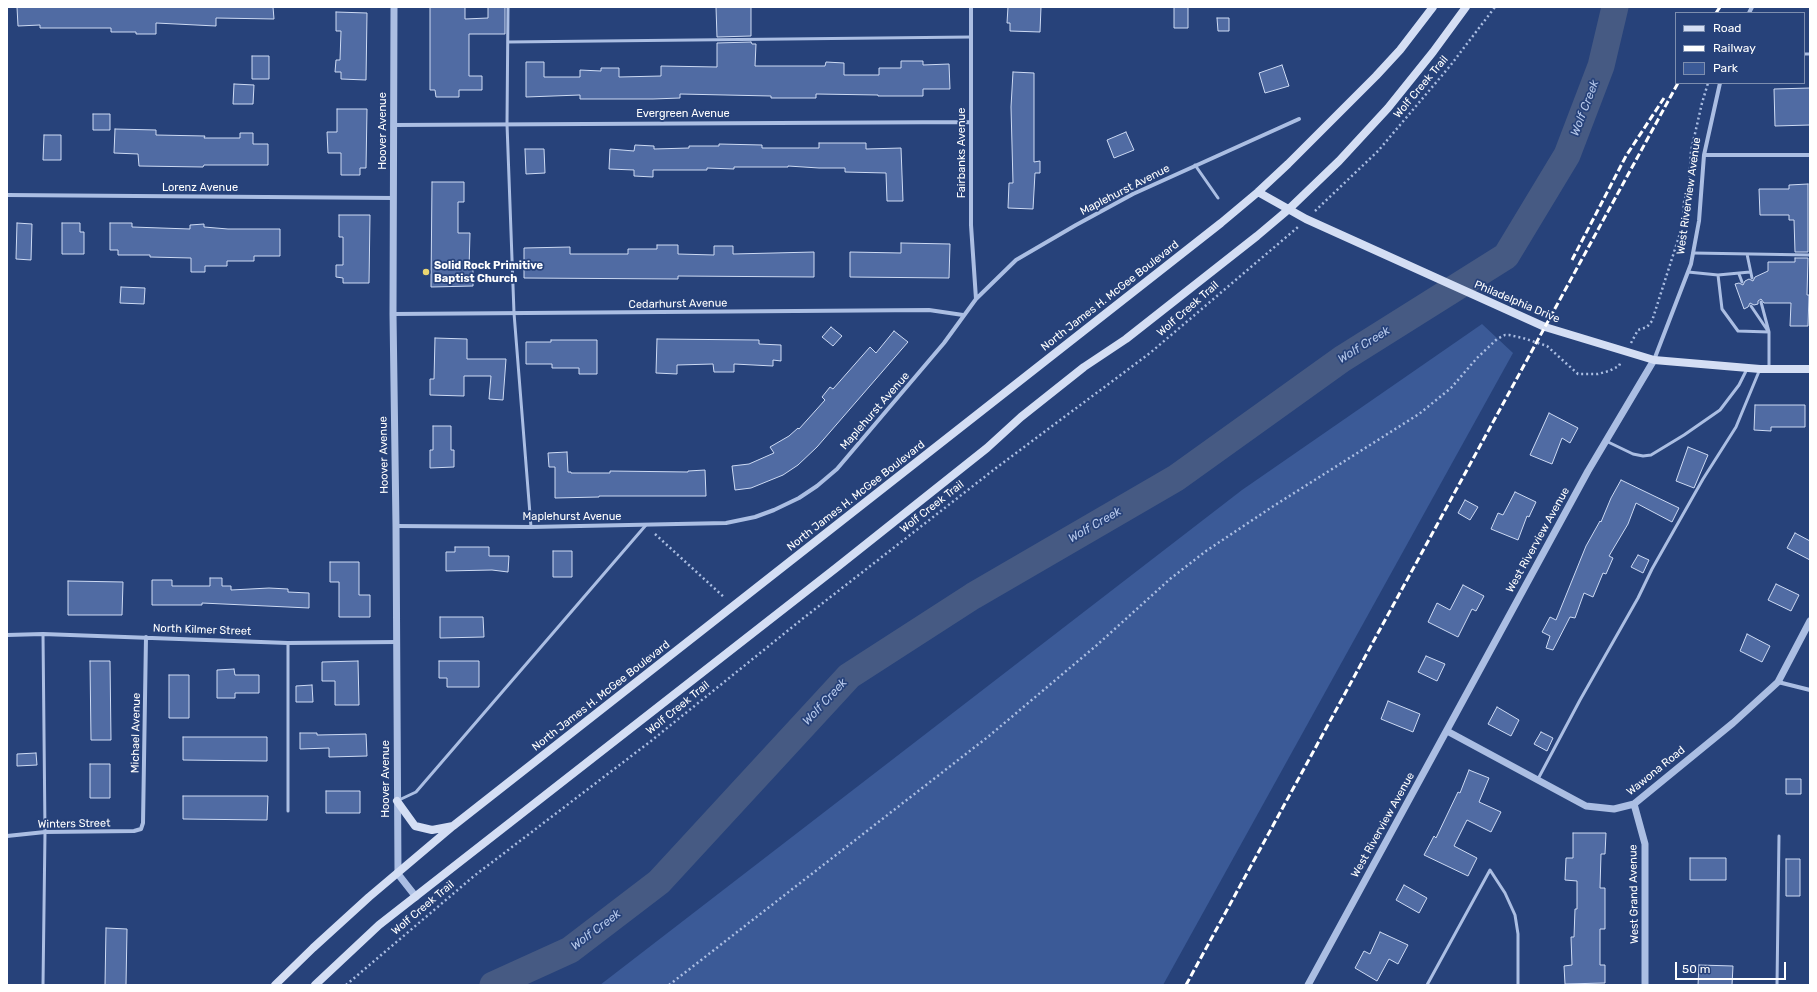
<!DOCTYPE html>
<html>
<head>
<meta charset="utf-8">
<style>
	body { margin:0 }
	#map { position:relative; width:1817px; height:992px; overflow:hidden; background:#27427a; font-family:Rubik,sans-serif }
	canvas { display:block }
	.frame { position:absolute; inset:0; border:8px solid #fff; pointer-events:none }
	.legend { position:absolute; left:1675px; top:12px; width:130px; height:72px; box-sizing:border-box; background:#27427a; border:1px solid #7d8eaf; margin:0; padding:5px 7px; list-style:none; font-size:12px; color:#fff }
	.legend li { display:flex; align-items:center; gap:8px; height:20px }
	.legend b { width:20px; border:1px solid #7d8eaf }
	.scale { position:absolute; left:1675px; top:962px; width:111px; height:18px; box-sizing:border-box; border:2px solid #fff; border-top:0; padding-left:5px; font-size:12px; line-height:14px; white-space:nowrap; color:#fff; -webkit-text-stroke:3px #27427a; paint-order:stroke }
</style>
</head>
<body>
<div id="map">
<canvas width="1817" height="992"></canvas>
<div class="frame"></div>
<ul class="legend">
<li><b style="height:5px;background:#d4def4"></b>Road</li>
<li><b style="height:5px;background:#fff"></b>Railway</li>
<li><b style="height:11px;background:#3b5a97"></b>Park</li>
</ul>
<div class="scale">50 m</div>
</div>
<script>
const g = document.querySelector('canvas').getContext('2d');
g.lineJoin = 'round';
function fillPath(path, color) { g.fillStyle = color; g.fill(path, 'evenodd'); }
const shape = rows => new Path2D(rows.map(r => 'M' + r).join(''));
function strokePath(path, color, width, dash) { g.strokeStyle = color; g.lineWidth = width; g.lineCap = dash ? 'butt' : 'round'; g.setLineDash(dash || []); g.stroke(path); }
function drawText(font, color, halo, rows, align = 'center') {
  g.font = font + ' Rubik,sans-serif'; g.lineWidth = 3.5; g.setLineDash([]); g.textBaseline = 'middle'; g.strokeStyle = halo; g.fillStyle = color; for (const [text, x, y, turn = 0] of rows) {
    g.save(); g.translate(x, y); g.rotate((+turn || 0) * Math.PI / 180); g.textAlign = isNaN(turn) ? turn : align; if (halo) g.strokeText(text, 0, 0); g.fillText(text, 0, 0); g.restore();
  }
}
fillPath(shape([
	[1482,324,1513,353,1163,985,600,985,1242,490]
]), '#3b5a97');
strokePath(shape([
	[493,985,570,950,659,882,849,676,973,596,1176,478,1342,359,1506,256,1567,155,1601,66,1615,7]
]), '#465a83', 27);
const building = shape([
	[17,7,273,7,274,19,216,18,216,26,156,23,156,34,136,34,136,32,111,32,111,28,40,28,40,25,18,26,17,7],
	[430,7,465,7,465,19,488,18,488,7,505,7,505,34,469,34,469,76,482,76,482,90,459,90,459,97,436,97,435,90,430,90,430,7],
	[716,7,751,7,751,36,717,37,716,7],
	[1008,7,1041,7,1040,32,1010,31,1010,23,1007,23,1008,7],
	[1174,7,1188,7,1188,28,1174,28,1174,7],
	[336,12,367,13,366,80,341,79,341,72,335,72,336,60,340,60,341,31,336,31,336,12],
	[1217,18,1229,18,1229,31,1218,31,1217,18],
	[751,42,752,44,756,44,755,66,825,66,826,62,844,63,844,75,879,75,879,68,901,68,901,61,923,61,923,65,949,64,950,89,923,89,923,96,878,96,878,95,816,94,816,98,771,98,771,96,680,94,680,98,653,99,580,99,580,95,526,97,526,62,544,62,544,77,580,77,580,70,601,71,601,68,619,68,619,77,661,76,661,66,717,67,717,43,751,42],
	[252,56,269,56,269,79,252,79,252,56],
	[1282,65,1289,86,1265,93,1259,73,1282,65],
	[1013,72,1034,73,1034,162,1040,161,1040,173,1035,173,1033,209,1008,208,1009,183,1013,183,1011,107,1013,72],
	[234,84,254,85,253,104,233,104,234,84],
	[1810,88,1810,125,1775,126,1774,89,1810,88],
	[337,109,367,109,366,168,360,168,360,175,341,175,341,153,328,153,327,132,337,132,337,109],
	[93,114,110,114,110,130,93,130,93,114],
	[115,129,156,130,156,135,205,136,204,138,240,138,240,133,253,133,253,144,268,144,268,165,204,165,203,167,139,166,138,154,114,153,115,129],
	[1126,132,1134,150,1114,158,1107,140,1126,132],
	[44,135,61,135,61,160,43,160,44,135],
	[819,143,866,143,866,149,901,148,903,201,887,201,886,173,845,172,845,168,819,168,788,166,788,167,734,167,734,169,707,168,707,170,653,170,653,177,634,176,634,170,609,169,610,149,634,151,635,145,654,146,654,149,689,148,689,146,719,146,719,144,762,145,762,148,819,148,819,143],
	[525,149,544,149,545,173,526,174,525,149],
	[432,182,464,182,464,202,458,202,458,233,470,233,469,269,473,269,473,286,431,287,432,182],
	[1808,184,1808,252,1795,252,1794,220,1789,220,1789,215,1760,215,1759,189,1789,189,1789,185,1808,184],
	[339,215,370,215,369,283,343,283,343,278,336,277,336,265,343,265,343,237,339,237,339,215],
	[17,223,32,224,31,260,16,259,17,223],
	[62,223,80,223,80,232,84,232,84,254,62,254,62,223],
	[110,223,132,223,132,227,190,229,190,225,204,224,204,227,228,229,280,229,280,256,254,256,254,261,227,261,227,266,205,266,205,272,191,272,191,258,150,257,150,255,118,255,118,250,110,250,110,223],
	[901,243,950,244,949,278,850,277,850,252,901,253,901,243],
	[657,245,678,245,678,254,714,255,714,246,733,246,733,254,814,252,814,277,678,276,678,279,524,278,524,248,570,247,570,254,628,254,628,249,657,249,657,245],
	[1795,258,1808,258,1807,295,1809,295,1808,326,1790,326,1791,303,1764,303,1761,299,1758,301,1758,304,1754,305,1750,303,1748,307,1744,309,1735,284,1739,283,1743,285,1745,281,1749,279,1753,281,1755,277,1768,271,1768,262,1795,262,1795,258],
	[121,287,145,288,144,304,120,303,121,287],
	[831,327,842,336,833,346,822,337,831,327],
	[894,331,908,342,817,447,798,465,783,475,751,488,735,490,732,466,749,464,774,453,770,447,789,436,798,428,799,429,825,400,822,397,830,387,833,389,870,347,876,353,894,331],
	[435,338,467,339,467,359,506,359,503,400,489,399,491,376,464,376,464,396,430,395,430,379,434,379,435,338],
	[657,339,759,340,759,344,781,345,781,361,773,360,773,366,734,364,734,372,714,372,713,364,677,365,677,374,656,373,657,339],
	[551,340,597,340,597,374,579,374,579,368,552,368,552,364,526,364,526,342,551,342,551,340],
	[1755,405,1805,405,1805,427,1771,427,1771,431,1754,430,1755,405],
	[1549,413,1578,428,1570,443,1562,438,1552,464,1530,455,1549,413],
	[433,426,451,426,451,450,454,450,454,467,430,468,430,450,433,450,433,426],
	[1688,447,1708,455,1694,488,1676,481,1688,447],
	[567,452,568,472,571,472,571,473,610,473,610,471,688,472,688,471,705,470,706,496,599,496,599,497,555,498,555,467,549,467,548,453,567,452],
	[1621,480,1679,508,1672,522,1636,503,1628,524,1609,556,1613,558,1606,574,1603,573,1593,597,1584,593,1575,618,1570,617,1553,650,1546,648,1550,636,1542,632,1550,617,1556,620,1586,546,1600,521,1601,522,1611,498,1621,480],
	[1515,492,1536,502,1529,517,1527,516,1518,540,1491,529,1498,513,1503,515,1515,492],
	[1465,500,1478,507,1470,520,1458,513,1465,500],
	[1795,533,1810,541,1810,560,1787,548,1795,533],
	[455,547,489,547,489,556,509,556,508,572,492,570,446,571,446,552,455,552,455,547],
	[553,551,572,551,572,577,553,577,553,551],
	[1638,555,1649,560,1643,573,1631,567,1638,555],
	[330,562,359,562,359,595,370,595,370,617,339,617,339,582,330,582,330,562],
	[210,578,222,578,222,586,231,586,231,590,269,588,288,589,288,592,309,593,309,608,202,603,202,605,152,605,152,580,172,580,172,586,210,586,210,578],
	[68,581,123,582,122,615,68,615,68,581],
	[1776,584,1799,595,1791,611,1768,600,1776,584],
	[1463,585,1484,596,1476,611,1472,609,1458,637,1428,622,1437,603,1450,610,1463,585],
	[440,617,483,617,484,637,440,638,440,617],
	[1747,634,1770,646,1762,662,1740,651,1747,634],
	[1426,656,1445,664,1437,681,1418,672,1426,656],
	[90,661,110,661,111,740,91,740,90,661],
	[358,661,359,705,335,705,335,681,322,681,322,662,358,661],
	[439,661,479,661,479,687,447,687,447,678,439,678,439,661],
	[234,669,235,675,259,675,259,693,235,693,235,698,217,698,217,670,234,669],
	[169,675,189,675,189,718,169,718,169,675],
	[312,685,313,702,296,702,296,686,312,685],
	[1388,701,1420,714,1413,732,1381,719,1388,701],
	[1497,707,1519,720,1511,736,1488,724,1497,707],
	[1541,732,1553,738,1547,751,1534,744,1541,732],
	[300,733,317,733,317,735,366,734,367,756,329,757,329,748,300,749,300,733],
	[183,737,267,737,267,761,183,760,183,737],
	[36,753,37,765,17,766,17,754,36,753],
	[90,764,110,764,110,798,90,798,90,764],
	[1469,770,1489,778,1479,802,1501,812,1491,832,1467,820,1454,846,1477,858,1468,876,1424,855,1434,836,1436,838,1458,792,1460,793,1469,770],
	[1786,779,1801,779,1801,794,1786,794,1786,779],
	[326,791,360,791,360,813,326,813,326,791],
	[183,796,268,796,267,820,183,819,183,796],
	[1573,833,1606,833,1605,854,1601,854,1600,888,1605,888,1605,929,1600,929,1600,965,1605,965,1605,983,1565,984,1564,966,1572,965,1571,937,1574,937,1575,909,1577,909,1577,881,1565,880,1566,858,1573,858,1573,833],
	[1690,858,1726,858,1726,880,1690,880,1690,858],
	[1786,859,1800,859,1800,896,1786,896,1786,859],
	[1404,885,1427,898,1419,913,1396,900,1404,885],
	[106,928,127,929,126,985,105,985,106,928],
	[1380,932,1408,945,1398,964,1389,959,1377,981,1355,968,1364,951,1370,954,1380,932],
	[1699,965,1733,966,1732,985,1698,985,1699,965]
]);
fillPath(building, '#506ba3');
strokePath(building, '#cddaf3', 1);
strokePath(shape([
	[1315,211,1378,151,1450,66,1495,7],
	[1631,343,1638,330,1647,327,1652,321,1683,224,1684,202,1689,186,1691,151,1702,103,1708,83],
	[655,534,725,598],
	[346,985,474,876,651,741,801,620,996,468,1150,353,1298,227],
	[669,985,989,736,1097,645,1170,579,1206,551,1272,507,1419,414,1451,388,1477,358,1497,339,1505,335,1509,335,1523,338,1547,346,1578,374,1598,374,1609,371,1619,366,1621,361]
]), '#abbee3', 2.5, [2, 3]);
strokePath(shape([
	[508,7,507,124,514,313,531,527],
	[508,42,971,37],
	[1804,54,1810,54],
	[1195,165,1218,198],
	[1693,253,1810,255],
	[1747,254,1752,278],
	[1688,272,1718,275,1750,272],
	[1739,274,1742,282],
	[1718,275,1722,309,1738,331,1769,332],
	[1761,302,1769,332,1769,367],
	[1751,306,1768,331],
	[1606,441,1633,454,1643,456,1651,455,1684,435,1720,410,1739,385,1747,369],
	[43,634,45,832,43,985],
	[288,643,288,811],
	[1538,779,1580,700,1638,598,1652,569,1703,479,1736,427,1760,369],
	[399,800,416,792,646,525],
	[1427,985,1490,870,1505,893,1515,915,1518,934,1518,985],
	[1777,985,1779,836]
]), '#abbee3', 3);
strokePath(shape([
	[971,7,971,225,976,299],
	[1749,13,1752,7],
	[394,125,971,122],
	[1704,155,1810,155],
	[7,195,394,198],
	[393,314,929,310,963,315],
	[1654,360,1691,264,1699,221,1704,155,1720,83],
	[396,526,531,527,726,523,755,517,774,510,799,498,817,486,837,469,944,343,976,299,1016,260,1076,225,1133,194,1299,119],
	[7,635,43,634,288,643,397,642],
	[1778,682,1810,690],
	[7,836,45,832,134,831,141,829,143,823,146,637]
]), '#abbee3', 4);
strokePath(shape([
	[394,7,393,314,396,526,398,874,416,897],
	[1447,731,1586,806,1614,809,1634,804,1733,723,1778,682,1810,621],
	[1634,804,1645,844,1645,985],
	[1308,985,1588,471,1654,360]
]), '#abbee3', 7);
strokePath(shape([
	[1258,192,1306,219,1545,327,1654,360,1760,369,1810,369],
	[397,801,415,826,432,830,453,826],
	[275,985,313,948,369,897,453,826,1221,223,1258,192,1288,164,1376,76,1400,50,1433,7],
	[315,985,379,925,836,568,987,448,1021,417,1084,367,1126,339,1257,236,1289,209,1339,161,1388,108,1433,52,1466,7]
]), '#d4def4', 8);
strokePath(shape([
	[1716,13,1720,7],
	[1572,260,1626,156,1664,98],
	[1186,985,1678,83]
]), '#fff', 3, [7, 3]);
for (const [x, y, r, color] of [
	[426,272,4,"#ebd671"]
]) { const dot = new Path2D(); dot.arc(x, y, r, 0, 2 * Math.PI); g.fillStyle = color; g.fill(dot); strokePath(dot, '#27427a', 1.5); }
drawText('11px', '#fff', '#27427a', [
	["Wolf Creek Trail",1421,87,-50],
	["Evergreen Avenue",683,114],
	["Hoover Avenue",383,131,-90],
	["Fairbanks Avenue",962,153,-90],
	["Lorenz Avenue",200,188],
	["Maplehurst Avenue",1125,190,-27],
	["West Riverview Avenue",1689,196,-82],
	["North James H. McGee Boulevard",1110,296,-38],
	["Philadelphia Drive",1517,302,23],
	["Cedarhurst Avenue",678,304,-1],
	["Wolf Creek Trail",1188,309,-41],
	["Maplehurst Avenue",875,411,-49],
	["Hoover Avenue",384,455,-91],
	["North James H. McGee Boulevard",856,496,-38],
	["Wolf Creek Trail",932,507,-38],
	["Maplehurst Avenue",572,517],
	["West Riverview Avenue",1538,540,-61],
	["North Kilmer Street",202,630,2],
	["North James H. McGee Boulevard",601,696,-38],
	["Wolf Creek Trail",678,708,-39],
	["Michael Avenue",136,733,-89],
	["Wawona Road",1656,771,-39],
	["Hoover Avenue",386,779,-90],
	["Winters Street",74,824,-1],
	["West Riverview Avenue",1383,825,-61],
	["West Grand Avenue",1634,894,-91],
	["Wolf Creek Trail",423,908,-40]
]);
drawText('bold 11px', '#fff', '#27427a', [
	["Solid Rock Primitive",434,266],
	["Baptist Church",434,279]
], 'left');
drawText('italic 12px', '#b6c8eb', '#27427a', [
	["Wolf Creek",1585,108,-69],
	["Wolf Creek",1364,345,-32],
	["Wolf Creek",1095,525,-30],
	["Wolf Creek",825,702,-47],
	["Wolf Creek",596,930,-37]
]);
</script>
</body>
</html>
